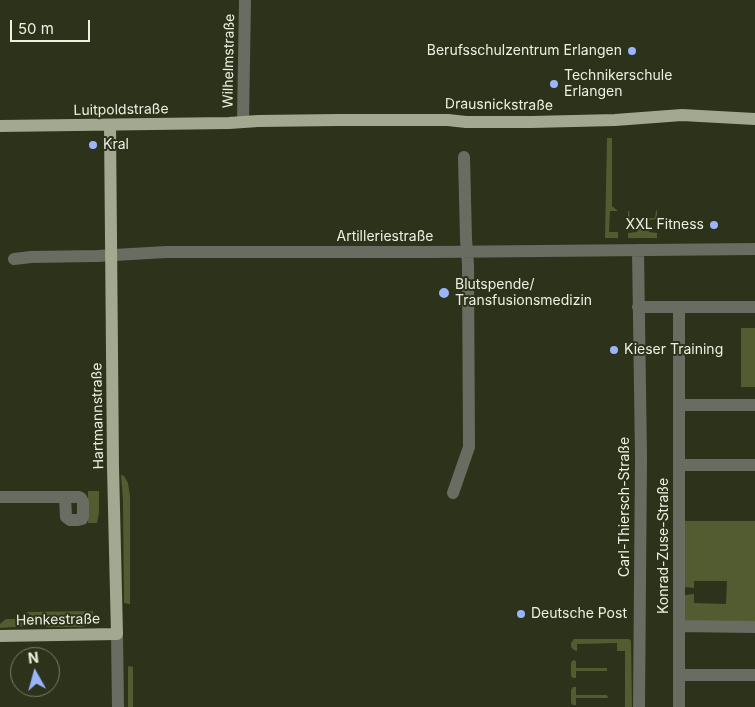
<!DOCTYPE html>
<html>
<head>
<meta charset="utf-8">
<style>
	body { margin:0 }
	#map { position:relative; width:755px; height:707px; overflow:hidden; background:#2d321a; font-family:Inter,sans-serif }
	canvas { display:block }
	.north { position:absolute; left:10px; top:647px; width:50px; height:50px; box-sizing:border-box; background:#2d321a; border:1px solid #797e6a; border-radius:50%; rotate:353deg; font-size:14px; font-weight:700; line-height:20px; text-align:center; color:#ecf0e1 }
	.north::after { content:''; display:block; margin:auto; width:18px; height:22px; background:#9ab5fd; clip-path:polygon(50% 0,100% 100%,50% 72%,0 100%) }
	.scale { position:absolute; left:10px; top:20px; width:80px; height:22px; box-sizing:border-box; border:2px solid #ecf0e1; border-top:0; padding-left:6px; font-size:15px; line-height:18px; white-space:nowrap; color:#ecf0e1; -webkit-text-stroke:4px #2d321a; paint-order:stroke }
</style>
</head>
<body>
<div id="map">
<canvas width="755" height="707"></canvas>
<div class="north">N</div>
<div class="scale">50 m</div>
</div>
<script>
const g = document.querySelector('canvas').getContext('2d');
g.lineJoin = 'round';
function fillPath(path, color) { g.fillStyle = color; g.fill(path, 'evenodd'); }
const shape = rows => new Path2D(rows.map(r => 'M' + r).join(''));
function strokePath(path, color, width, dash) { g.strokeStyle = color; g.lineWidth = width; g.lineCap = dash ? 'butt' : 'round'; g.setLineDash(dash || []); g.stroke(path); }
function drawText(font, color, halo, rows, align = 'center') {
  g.font = font + ' Inter,sans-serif'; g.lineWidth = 4; g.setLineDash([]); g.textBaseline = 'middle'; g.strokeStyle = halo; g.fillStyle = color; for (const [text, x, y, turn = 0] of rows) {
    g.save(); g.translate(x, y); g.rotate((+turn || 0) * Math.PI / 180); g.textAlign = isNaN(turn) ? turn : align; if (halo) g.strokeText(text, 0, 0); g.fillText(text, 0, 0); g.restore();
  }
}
fillPath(shape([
	[607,138,612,138,612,206,618,211,610,211,609,232,618,232,618,238,605,238],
	[657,210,657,219,649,220,649,232,657,233,657,238,628,238,628,233,637,232,636,220,628,220,628,211,629,211,630,219,655,218,656,211],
	[741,328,755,328,755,387,741,387],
	[121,475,124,476,128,483,130,496,130,604,124,603,123,500],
	[88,491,99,491,99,512,97,523,88,523],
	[685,521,755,521,755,623,686,622,684,618,685,595,694,594,694,603,726,604,727,581,694,581,694,588,683,587],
	[93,611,93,623,90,625,81,627,47,627,26,612],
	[6,619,20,619,30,626,0,628,0,624],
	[574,639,629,639,631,641,632,707,625,707,625,651,617,651,617,643,577,644,577,651,574,650,571,647,571,643],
	[573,660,576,661,576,668,607,668,607,671,576,671,576,678,573,678,571,676,571,663],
	[129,666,133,667,133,707,128,707,128,667],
	[573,687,576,687,576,695,607,695,608,698,576,698,576,705,573,705,571,703,571,690]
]), '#535c31');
strokePath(shape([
	[243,122,245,0],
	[638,250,641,457,639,707],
	[14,259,31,257,97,256,166,252,433,252,755,249],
	[638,307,755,307],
	[679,307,679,707],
	[679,405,755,405],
	[679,465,755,465],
	[453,493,469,447,468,265,466,239,464,157],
	[0,497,79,497,81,498,83,502,83,516,82,519,78,520,70,520,66,517,65,497],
	[679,626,755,627],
	[117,634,118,707],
	[679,675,755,675]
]), '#696c60', 12);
strokePath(shape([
	[0,126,229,123,258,121,338,120,448,120,466,122,532,122,615,120,682,115,755,119],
	[0,636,117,634,113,467,110,125]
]), '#a3a891', 12);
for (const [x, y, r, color] of [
	[632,51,5,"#9ab5fd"],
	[554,84,5,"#9ab5fd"],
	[93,145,5,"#9ab5fd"],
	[714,225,5,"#9ab5fd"],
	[444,293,6,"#9ab5fd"],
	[614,350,5,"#9ab5fd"],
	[521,614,5,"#9ab5fd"]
]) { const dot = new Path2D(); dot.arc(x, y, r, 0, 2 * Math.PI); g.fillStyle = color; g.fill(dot); strokePath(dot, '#2d321a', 2); }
drawText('14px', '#ecf0e1', '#2d321a', [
	["Berufsschulzentrum Erlangen",622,51,"right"],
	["Technikerschule",564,76],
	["Erlangen",564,92],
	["Kral",103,145],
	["XXL Fitness",704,225,"right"],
	["Blutspende/",455,285],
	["Transfusionsmedizin",455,301],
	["Kieser Training",624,350],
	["Deutsche Post",531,614]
], 'left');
drawText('14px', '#ecf0e1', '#2d321a', [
	["Wilhelmstraße",229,61,-89],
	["Drausnickstraße",499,105,1],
	["Luitpoldstraße",121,110,-1],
	["Artilleriestraße",385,237],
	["Hartmannstraße",98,416,-91],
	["Carl-Thiersch-Straße",625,507,-90],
	["Konrad-Zuse-Straße",664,546,-90],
	["Henkestraße",58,620,-1]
]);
</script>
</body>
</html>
